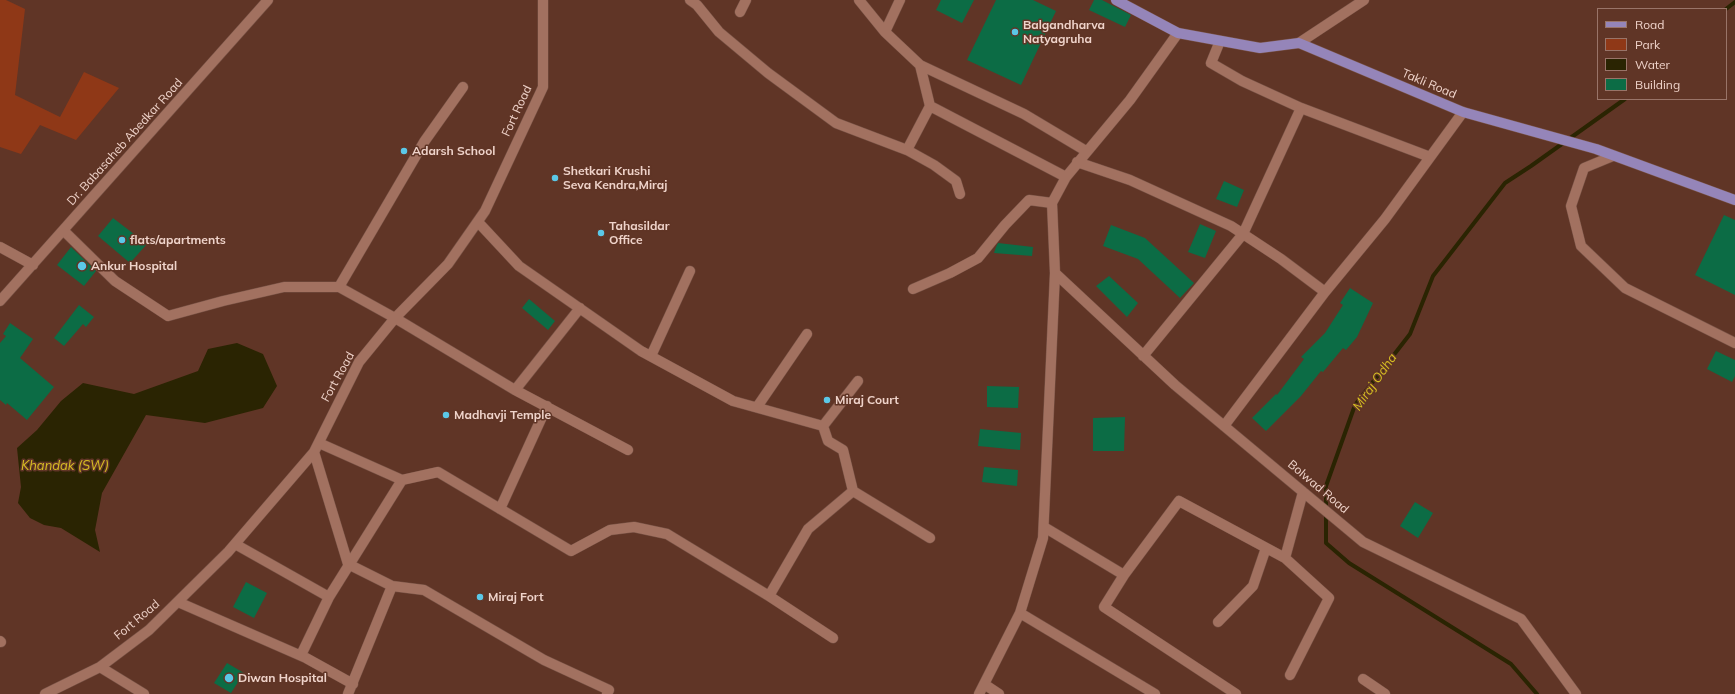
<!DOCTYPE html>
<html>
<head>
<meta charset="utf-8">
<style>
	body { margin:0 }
	#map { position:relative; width:1735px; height:694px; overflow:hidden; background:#603526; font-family:Mulish,sans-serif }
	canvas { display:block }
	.legend { position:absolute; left:1597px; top:8px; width:130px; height:92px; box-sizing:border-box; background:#603526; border:1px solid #997468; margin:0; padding:5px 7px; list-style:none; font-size:12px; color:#efd3ca }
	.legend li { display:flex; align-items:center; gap:8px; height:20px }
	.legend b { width:20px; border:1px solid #997468 }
</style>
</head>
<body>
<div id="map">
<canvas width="1735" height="694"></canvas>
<ul class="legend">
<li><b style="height:5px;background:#9585b9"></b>Road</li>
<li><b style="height:11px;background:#8f3817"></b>Park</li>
<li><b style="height:11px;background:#2a2402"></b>Water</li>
<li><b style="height:11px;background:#0c6c45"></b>Building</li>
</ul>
</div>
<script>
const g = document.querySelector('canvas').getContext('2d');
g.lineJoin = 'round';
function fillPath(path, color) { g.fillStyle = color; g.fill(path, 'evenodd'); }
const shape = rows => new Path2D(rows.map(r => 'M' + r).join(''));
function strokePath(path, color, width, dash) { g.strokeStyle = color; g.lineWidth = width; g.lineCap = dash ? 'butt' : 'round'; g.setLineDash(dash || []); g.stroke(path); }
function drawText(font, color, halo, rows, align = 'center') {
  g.font = font + ' Mulish,sans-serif'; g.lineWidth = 3; g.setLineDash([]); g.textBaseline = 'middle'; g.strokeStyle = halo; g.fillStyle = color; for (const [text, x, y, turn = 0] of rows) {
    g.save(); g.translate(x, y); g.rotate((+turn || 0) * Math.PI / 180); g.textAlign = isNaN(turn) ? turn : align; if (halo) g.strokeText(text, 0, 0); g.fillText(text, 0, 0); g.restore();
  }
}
fillPath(shape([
	[0,0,6,0,25,9,15,95,60,117,84,72,119,88,76,140,40,125,21,154,0,147]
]), '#8f3817');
fillPath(shape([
	[237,343,263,354,277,386,263,408,205,423,146,415,102,493,95,530,100,552,61,528,44,525,30,518,18,503,21,487,17,448,37,430,61,401,83,383,134,394,198,371,208,349]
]), '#2a2402');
strokePath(shape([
	[1726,9,1735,2],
	[1537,694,1511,664,1349,563,1326,543,1326,486,1355,405,1410,334,1433,276,1505,183,1531,166,1625,99]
]), '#2a2402', 4);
fillPath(shape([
	[941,0,974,0,962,23,936,10],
	[996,0,1033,0,1056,11,1021,85,967,60],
	[1094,0,1102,0,1131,15,1125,27,1089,10],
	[1224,181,1244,190,1237,207,1216,199],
	[1724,215,1735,220,1735,295,1695,275],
	[113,218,147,244,130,263,98,236],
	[1200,224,1216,231,1205,258,1188,252],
	[1111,225,1145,238,1194,283,1180,298,1138,259,1103,246],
	[998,243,1033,247,1032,256,994,253,996,247],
	[71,247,96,271,84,286,57,265],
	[1109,276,1138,303,1127,317,1096,286],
	[1350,288,1373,303,1357,337,1346,350,1343,348,1323,372,1321,371,1301,396,1266,431,1252,418,1276,394,1277,395,1304,359,1301,357,1325,333,1343,305,1340,303],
	[529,299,555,321,548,330,522,308],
	[79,305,94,317,86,327,83,324,64,346,54,338],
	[10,323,33,339,20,358,54,387,27,420,7,403,6,405,0,400,0,343,6,336,3,334],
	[1716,351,1735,360,1735,376,1732,382,1707,369],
	[987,386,1019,387,1018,408,987,407],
	[1125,417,1124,451,1093,451,1093,418],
	[980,429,1021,433,1020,450,978,446],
	[984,467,1018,470,1017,486,982,482],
	[1415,502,1433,513,1418,538,1400,526],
	[246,582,267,593,254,618,233,607],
	[227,663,244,673,231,693,214,683]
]), '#0c6c45');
const minor = shape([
	[690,0,697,5,719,32,768,73,836,123,907,150,934,165,956,181,960,194],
	[859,0,885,32],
	[900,0,885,32,920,65,1024,114,1086,151],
	[740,12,746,0],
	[1220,41,1211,63,1242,81,1301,108,1430,157],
	[1299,43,1364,0],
	[920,65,930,106,1066,177],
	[907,150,930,106],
	[1613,156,1584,168,1571,206,1581,246,1625,288,1735,343],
	[1077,162,1130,180,1231,226,1281,259,1325,292],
	[478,222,519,266,641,351,733,401,823,426,828,441,843,450,853,491,930,538],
	[64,231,115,281,168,316,223,301,284,287,339,287,395,318,515,390,628,450],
	[0,247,33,265],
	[1055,273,1175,385,1363,542,1521,619,1576,694],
	[339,287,424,142,463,87],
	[913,289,950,273,978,258,1005,225,1029,200,1052,203],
	[0,301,268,0],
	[651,356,690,271],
	[1143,356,1243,234,1301,108],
	[515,390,580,308],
	[757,407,807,334],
	[823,426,858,381],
	[1224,426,1325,292,1385,219,1463,112],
	[314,452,348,564,392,586,424,590,544,660,609,690,607,694],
	[402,480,438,472,571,551,610,530,634,527,667,534,769,596,833,638],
	[500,509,547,406],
	[1044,527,1124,575,1179,501,1285,558],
	[235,544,329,597],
	[1124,575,1104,607,1236,694],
	[769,596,808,529,853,491],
	[178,602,306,658,353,684],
	[1020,613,1155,694],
	[1218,622,1253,586,1266,548],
	[0,641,1,642],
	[301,655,329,597,402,480,319,443],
	[100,667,144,694],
	[1290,675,1329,598,1285,558,1303,492],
	[1363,679,1385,694],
	[984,684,999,694],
	[45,694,100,667,149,630,228,552,314,452,359,362,395,318,448,264,485,211,543,87,543,0],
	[348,694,392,586],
	[979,694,1020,613,1043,538,1055,273,1052,203,1066,177,1130,100,1178,33]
]);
const major = shape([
	[1116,0,1178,33,1260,48,1299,43,1463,112,1596,149,1735,200]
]);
strokePath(minor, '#775245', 11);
strokePath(major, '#775245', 11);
strokePath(minor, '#a27160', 10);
strokePath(major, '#9585b9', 10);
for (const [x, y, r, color] of [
	[1015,32,4,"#5bc8e7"],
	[404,151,4,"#5bc8e7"],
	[555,178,4,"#5bc8e7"],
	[601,233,4,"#5bc8e7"],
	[122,240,4,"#5bc8e7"],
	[82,266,5,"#5bc8e7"],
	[827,400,4,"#5bc8e7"],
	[446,415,4,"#5bc8e7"],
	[480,597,4,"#5bc8e7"],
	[229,678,5,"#5bc8e7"]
]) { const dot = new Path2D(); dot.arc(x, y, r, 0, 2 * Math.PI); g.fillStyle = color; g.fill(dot); strokePath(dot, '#603526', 1.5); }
drawText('bold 12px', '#efd3ca', '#603526', [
	["Balgandharva",1023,25],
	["Natyagruha",1023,39],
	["Adarsh School",412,151],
	["Shetkari Krushi",563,171],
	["Seva Kendra,Miraj",563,185],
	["Tahasildar",609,226],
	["Office",609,240],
	["flats/apartments",130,240],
	["Ankur Hospital",91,266],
	["Miraj Court",835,400],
	["Madhavji Temple",454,415],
	["Miraj Fort",488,597],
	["Diwan Hospital",238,678]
], 'left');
drawText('12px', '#efd3ca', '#603526', [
	["Takli Road",1429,84,23],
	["Fort Road",517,111,-65],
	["Dr. Babasaheb Abedkar Road",125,142,-48],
	["Fort Road",338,377,-61],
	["Bolwad Road",1318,487,40],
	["Fort Road",137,620,-40]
]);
drawText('italic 13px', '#d7bf22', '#603526', [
	["Miraj Odha",1375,382,-55],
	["Khandak (SW)",65,466]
]);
</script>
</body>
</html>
